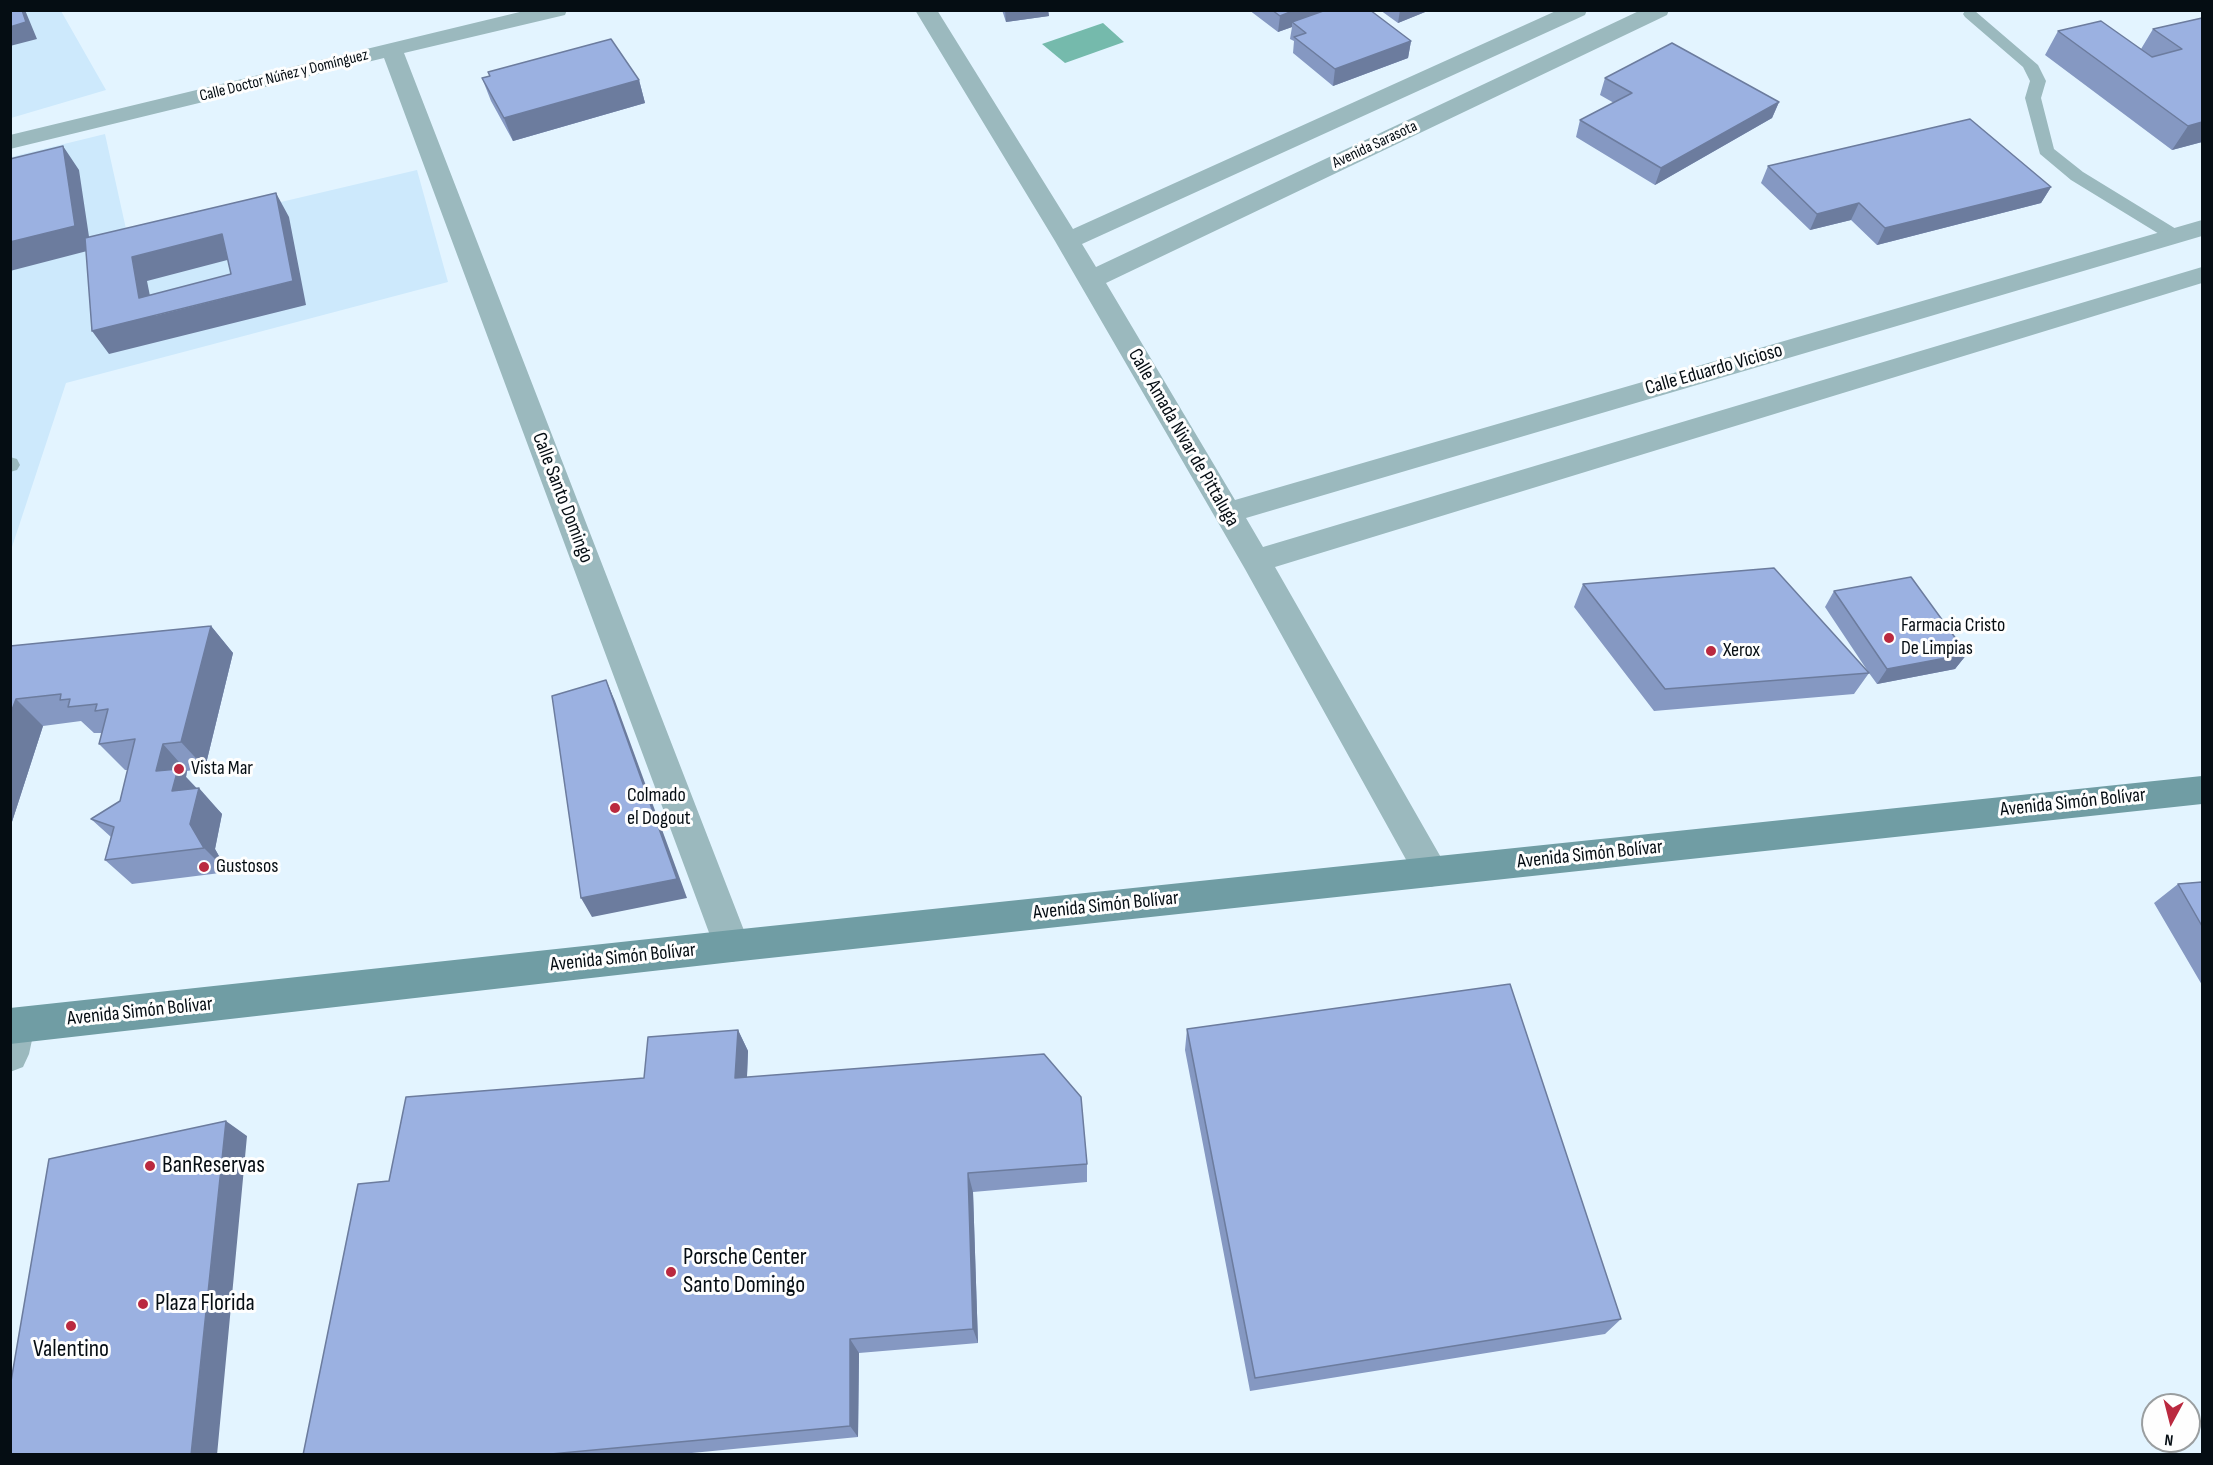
<!DOCTYPE html>
<html>
<head>
<meta charset="utf-8">
<style>
	body { margin:0 }
	#map { position:relative; width:2213px; height:1465px; overflow:hidden; background:#e3f4ff; font-family:"Sofia Sans Condensed",sans-serif }
	canvas { display:block }
	.frame { position:absolute; inset:0; border:12px solid #050d13; pointer-events:none }
	.north { position:absolute; left:2141px; top:1393px; width:60px; height:60px; box-sizing:border-box; background:#fefefe; border:2px solid #9a9ea0; border-radius:50%; rotate:187deg; font-size:16px; font-weight:700; line-height:24px; text-align:center; color:#050d13 }
	.north::after { content:''; display:block; margin:auto; width:21px; height:27px; background:#ba293f; clip-path:polygon(50% 0,100% 100%,50% 72%,0 100%) }
</style>
</head>
<body>
<div id="map">
<canvas width="2213" height="1465"></canvas>
<div class="frame"></div>
<div class="north">N</div>
</div>
<script>
const g = document.querySelector('canvas').getContext('2d');
g.lineJoin = 'round';
function fillPath(path, color) { g.fillStyle = color; g.fill(path, 'evenodd'); }
const shape = rows => new Path2D(rows.map(r => 'M' + r).join(''));
function strokePath(path, color, width, dash) { g.strokeStyle = color; g.lineWidth = width; g.lineCap = dash ? 'butt' : 'round'; g.setLineDash(dash || []); g.stroke(path); }
function drawText(font, color, halo, rows, align = 'center') {
  g.font = font + ' "Sofia Sans Condensed",sans-serif'; g.lineWidth = 6; g.setLineDash([]); g.textBaseline = 'middle'; g.strokeStyle = halo; g.fillStyle = color; for (const [text, x, y, turn = 0] of rows) {
    g.save(); g.translate(x, y); g.rotate((+turn || 0) * Math.PI / 180); g.textAlign = isNaN(turn) ? turn : align; if (halo) g.strokeText(text, 0, 0); g.fillText(text, 0, 0); g.restore();
  }
}
fillPath(shape([
	[11,11,61,11,106,90,11,118],
	[105,134,128,238,417,170,448,282,66,383,11,550,11,157]
]), '#cde9fc');
fillPath(shape([
	[1103,23,1124,42,1065,63,1042,44]
]), '#75baac');
fillPath(shape([
	[1965,11,1975,11,2038,65,2046,81,2041,98,2054,149,2083,172,2181,232,2184,236,2181,240,2169,240,2071,180,2040,154,2025,98,2030,81,2023,67,1965,17,1963,14,1965,11],
	[10,457,17,459,20,465,17,470,10,472,10,457]
]), '#9bb9be');
fillPath(shape([
	[528,10,567,10,565,15,404,53,750,946,745,958,732,962,719,958,714,946,384,58,10,149,10,135,528,10],
	[915,10,937,10,1073,229,1558,10,1587,10,1585,15,1082,244,1096,267,1641,10,1669,10,1667,15,1106,283,1235,500,2202,220,2202,236,1246,518,1263,547,2202,267,2202,283,1275,567,1443,861,1449,872,1443,883,1431,887,1419,883,1245,569,1055,241,915,10],
	[16,1008,29,1014,35,1026,29,1054,23,1067,10,1072,10,1011,16,1008]
]), '#9bb9be');
fillPath(shape([
	[2202,776,2202,804,732,962,10,1044,10,1008,732,930,2202,776]
]), '#709da4');
fillPath(shape([
	[1002,10,1048,10,1049,16,1006,22],
	[1249,10,1370,10,1411,41,1408,58,1333,86,1293,53,1294,41,1290,39,1292,27,1278,32],
	[1380,10,1430,10,1398,23],
	[2202,18,2202,142,2172,150,2045,55,2058,31,2141,49,2153,29],
	[482,78,639,80,645,103,513,141,491,101],
	[1605,78,1779,102,1772,118,1655,185,1576,137,1580,120,1614,103,1600,95],
	[1768,166,2051,187,2041,203,1877,245,1851,220,1810,230,1761,183],
	[1583,584,1869,673,1825,607,1834,591,1967,654,1955,669,1877,684,1869,673,1854,694,1654,711,1574,607],
	[211,626,233,653,205,768,187,771,186,777,222,814,215,849,228,872,132,884,105,860,111,837,91,819,120,801,128,770,125,770,99,744,102,733,94,733,81,721,43,726,10,828,10,646],
	[2202,882,2202,985,2154,903,2178,884],
	[1187,1029,1621,1319,1605,1334,1250,1391,1185,1050],
	[738,1030,748,1051,747,1077,1087,1164,1087,1182,973,1192,978,1343,859,1353,858,1437,671,1455,303,1455,389,1181,644,1078]
]), '#8598c2');
fillPath(shape([
	[22,10,25,10,37,39,10,46,10,27],
	[1005,10,1048,10,1049,16,1006,22],
	[1295,10,1337,10,1292,22,1292,27,1278,32,1280,16],
	[1400,10,1430,10,1398,23],
	[1411,41,1408,58,1333,86,1335,69],
	[639,80,645,103,513,141,504,118],
	[1779,102,1772,118,1655,185,1661,168],
	[2202,122,2202,142,2172,150,2188,126],
	[63,146,79,170,91,250,10,271,10,242],
	[2051,187,2041,203,1877,245,1885,228],
	[276,193,289,217,306,305,109,354,92,331,139,298,132,257,222,234,235,258,147,281,154,316,293,281],
	[1859,203,1851,220,1810,230,1817,214],
	[211,626,233,653,205,768,181,742],
	[1967,654,1955,669,1877,684,1887,669],
	[606,680,615,701,687,898,592,917,581,898],
	[16,699,43,726,10,828,10,715],
	[163,744,187,771,186,777,198,790,199,788,222,814,215,849,228,872,204,848,172,791,156,771],
	[738,1030,748,1051,746,1099,735,1078],
	[226,1121,247,1136,217,1455,191,1455],
	[968,1173,973,1192,978,1343,973,1329],
	[850,1339,859,1353,858,1437,850,1426]
]), '#6c7c9e');
const building = shape([
	[10,10,22,10,26,22,10,27,10,10],
	[1272,10,1295,10,1280,16,1272,10],
	[1326,10,1370,10,1411,41,1335,69,1294,37,1306,33,1292,22,1326,10],
	[2202,18,2202,122,2188,126,2058,31,2101,21,2152,57,2182,49,2153,29,2202,18],
	[611,39,639,80,504,118,482,78,490,76,488,72,611,39],
	[1672,43,1779,102,1661,168,1580,120,1632,93,1605,78,1672,43],
	[1970,119,2051,187,1885,228,1859,203,1817,214,1768,166,1970,119],
	[63,146,75,226,10,242,10,159,63,146],
	[276,193,293,281,92,331,85,238,276,193],
	[222,234,231,274,139,298,132,257,222,234],
	[1774,568,1869,673,1665,689,1583,584,1774,568],
	[1911,577,1967,654,1887,669,1834,591,1911,577],
	[211,626,181,742,163,744,156,771,178,769,172,791,199,788,190,824,204,848,105,860,114,827,91,819,120,801,135,739,99,744,108,709,95,711,97,704,68,707,70,699,60,700,61,694,16,699,10,715,10,646,211,626],
	[606,680,677,879,581,898,552,696,606,680],
	[2202,882,2202,926,2178,884,2202,882],
	[1510,984,1621,1319,1255,1378,1187,1029,1510,984],
	[738,1030,735,1078,1044,1054,1081,1097,1087,1164,968,1173,973,1329,850,1339,850,1426,551,1454,551,1455,303,1455,358,1184,389,1181,406,1097,644,1078,648,1037,738,1030],
	[226,1121,191,1455,10,1455,10,1387,49,1159,226,1121]
]);
fillPath(building, '#9bb1e1');
strokePath(building, '#6c7c9e', 1.5);
for (const [x, y, r, color] of [
	[1889,638,6,"#ba293f"],
	[1711,651,6,"#ba293f"],
	[179,769,6,"#ba293f"],
	[615,808,6,"#ba293f"],
	[204,867,6,"#ba293f"],
	[150,1166,6,"#ba293f"],
	[671,1272,6,"#ba293f"],
	[143,1304,6,"#ba293f"],
	[71,1326,6,"#ba293f"]
]) { const dot = new Path2D(); dot.arc(x, y, r, 0, 2 * Math.PI); g.fillStyle = color; g.fill(dot); strokePath(dot, '#fefefe', 2); }
drawText('16px', '#050d13', '#fefefe', [
	["Calle Doctor Núñez y Domínguez",284,76,-14],
	["Avenida Sarasota",1375,145,-25]
]);
drawText('20px', '#050d13', '#fefefe', [
	["Calle Eduardo Vicioso",1714,370,-16],
	["Calle Amada Nivar de Pittaluga",1183,438,60],
	["Calle Santo Domingo",562,498,69],
	["Avenida Simón Bolívar",2073,803,-6],
	["Avenida Simón Bolívar",1590,855,-6],
	["Avenida Simón Bolívar",1106,906,-6],
	["Avenida Simón Bolívar",623,958,-6],
	["Avenida Simón Bolívar",140,1012,-6]
]);
drawText('20px', '#050d13', '#fefefe', [
	["Farmacia Cristo",1901,626],
	["De Limpias",1901,649],
	["Xerox",1723,651],
	["Vista Mar",191,769],
	["Colmado",627,796],
	["el Dogout",627,819],
	["Gustosos",216,867]
], 'left');
drawText('24px', '#050d13', '#fefefe', [
	["BanReservas",162,1166],
	["Porsche Center",683,1258],
	["Santo Domingo",683,1286],
	["Plaza Florida",155,1304],
	["Valentino",71,1350,"center"]
], 'left');
</script>
</body>
</html>
